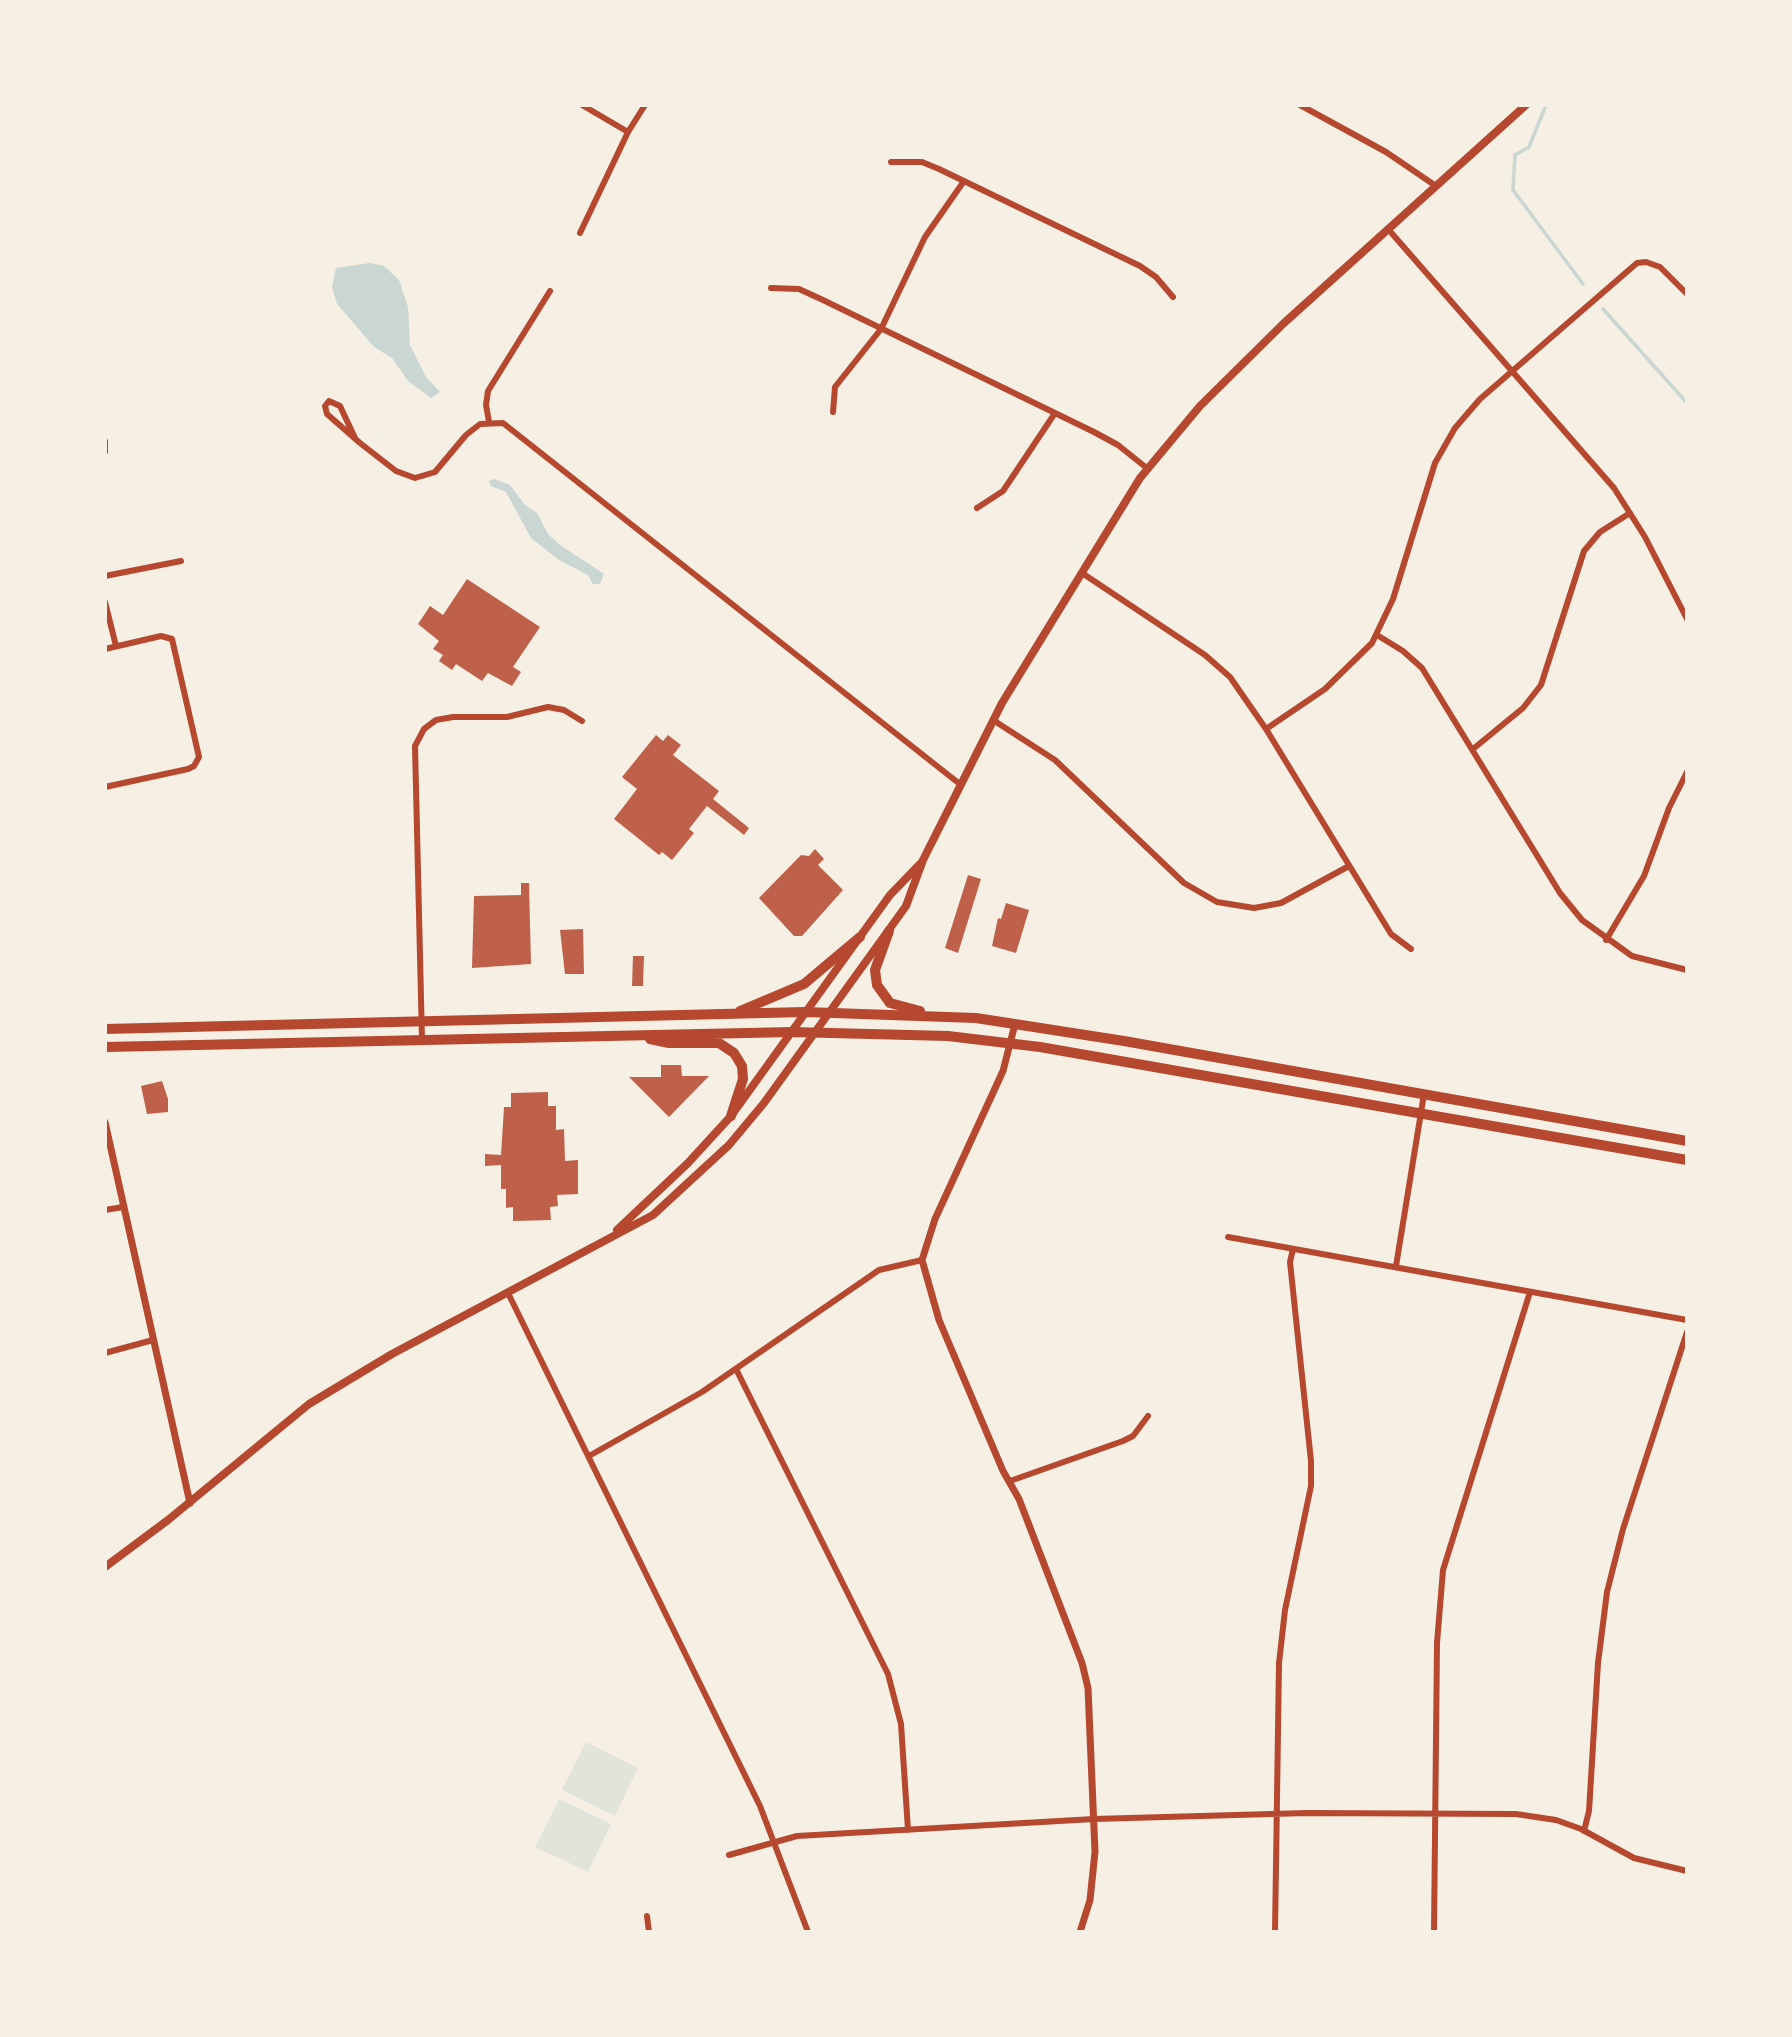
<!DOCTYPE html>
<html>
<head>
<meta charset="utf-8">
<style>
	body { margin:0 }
	#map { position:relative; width:1792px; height:2037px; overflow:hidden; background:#f6efe4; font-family:Barlow,sans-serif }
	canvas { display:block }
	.frame { position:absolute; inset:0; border:107px solid #f6efe4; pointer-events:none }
</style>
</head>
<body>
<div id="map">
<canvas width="1792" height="2037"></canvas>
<div class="frame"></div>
</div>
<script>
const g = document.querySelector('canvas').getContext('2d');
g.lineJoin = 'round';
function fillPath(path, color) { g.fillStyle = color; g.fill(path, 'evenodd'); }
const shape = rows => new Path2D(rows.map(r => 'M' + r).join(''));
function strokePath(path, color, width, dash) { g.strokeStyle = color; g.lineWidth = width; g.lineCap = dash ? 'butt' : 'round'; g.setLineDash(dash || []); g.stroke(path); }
fillPath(shape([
	[586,1742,638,1768,615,1816,562,1790],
	[559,1799,611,1824,588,1872,535,1847]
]), '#e2e4dc');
fillPath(shape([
	[370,263,384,266,399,280,408,307,410,345,426,377,440,392,431,398,408,381,392,358,374,347,337,304,332,287,336,268],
	[494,479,510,485,525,505,537,513,548,534,560,545,604,574,600,584,593,584,588,575,559,560,531,538,506,492,491,486,489,481]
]), '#c9d6d2');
strokePath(shape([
	[1546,105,1529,147,1515,155,1513,190,1583,284],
	[1603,309,1687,403]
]), '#c9d6d2', 3.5);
fillPath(shape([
	[467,579,540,627,513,667,521,672,512,686,488,673,482,681,456,664,452,670,439,661,443,655,433,649,439,641,418,624,430,606,443,615],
	[656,735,663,741,668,735,681,745,673,755,719,791,713,799,749,828,744,835,707,806,689,829,694,833,672,860,662,852,659,855,614,819,637,789,622,777],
	[815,849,824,859,818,865,843,890,802,936,794,936,759,898,801,855,809,856],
	[968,875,981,879,958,953,945,948],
	[521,883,529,883,531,964,472,968,474,896,521,895],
	[1006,903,1029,910,1016,953,992,946,998,918,1001,919],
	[583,929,584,974,565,974,560,930],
	[633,956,644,956,643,986,632,986],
	[661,1065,681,1065,682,1076,709,1076,669,1117,629,1077,661,1077],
	[162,1081,168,1099,168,1112,147,1114,141,1086],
	[548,1092,548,1106,556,1106,556,1130,564,1129,565,1161,578,1160,578,1194,557,1195,558,1206,550,1207,551,1220,513,1221,513,1207,506,1208,506,1189,501,1189,501,1165,485,1166,485,1154,501,1155,504,1107,511,1107,511,1093]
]), '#bf614a');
strokePath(shape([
	[582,105,628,132],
	[1300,105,1386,152,1436,186],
	[891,162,922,162,939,169,1140,266,1156,277,1173,297],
	[1388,229,1614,488,1645,537,1687,619],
	[580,233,628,132,645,105],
	[771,288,799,289,823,300,1094,432,1118,445,1148,469],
	[833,412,835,387,881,329,925,237,964,181],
	[489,422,486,405,488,391,550,291],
	[355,438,340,406,329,401,325,406,327,414,360,443,396,471,415,478,435,472,466,435,480,424,503,423,961,785],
	[105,441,105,452],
	[977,508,1003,491,1055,413],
	[1082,573,1205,655,1230,677,1266,729,1391,934,1411,949],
	[105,576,181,561],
	[105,602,116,646],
	[1377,635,1403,651,1422,668,1560,893,1582,920,1632,956,1687,970],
	[105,649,161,636,172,639,199,757,194,766,188,769,105,787],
	[993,720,1055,760,1184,883,1217,902,1254,908,1281,903,1349,866],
	[1266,729,1325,689,1372,643,1393,599,1435,463,1455,428,1480,399,1637,263,1646,262,1660,267,1687,294],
	[1473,749,1523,708,1541,685,1584,551,1600,532,1630,513],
	[1606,940,1644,876,1669,808,1687,772],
	[422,1040,415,746,424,729,436,720,453,717,507,717,548,707,564,710,582,721],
	[105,1210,123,1207],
	[1228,1237,1687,1320],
	[1396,1266,1424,1094],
	[508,1293,760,1806,808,1932],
	[105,1353,153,1340],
	[736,1369,888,1674,901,1724,908,1830],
	[589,1456,702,1392,879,1270,922,1260],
	[1010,1481,1123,1441,1133,1436,1148,1416],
	[1584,1831,1589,1811,1598,1663,1607,1592,1623,1529,1687,1332],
	[729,1855,797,1836,1094,1819,1307,1813,1516,1814,1556,1820,1581,1829,1634,1858,1687,1871],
	[647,1916,649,1932],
	[1275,1932,1279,1663,1285,1610,1311,1486,1311,1461,1290,1262,1293,1249],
	[1434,1932,1437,1643,1443,1570,1530,1292]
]), '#b5482f', 6);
strokePath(shape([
	[1015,1024,1003,1071,935,1219,922,1260,939,1320,1003,1471,1019,1499,1082,1663,1088,1688,1095,1852,1090,1900,1080,1932],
	[105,1122,190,1503]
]), '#b5482f', 7);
strokePath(shape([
	[617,1230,688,1163,731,1116,890,895,920,864],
	[105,1567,168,1520,309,1404,392,1354,653,1215,729,1145,764,1103,906,906,923,860,1002,703,1140,478,1200,406,1284,323,1526,105]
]), '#b5482f', 8);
strokePath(shape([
	[889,931,875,970,877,985,890,1003,920,1011],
	[740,1011,804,984,860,937],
	[105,1029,805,1012,976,1018,1124,1041,1687,1141],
	[650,1039,669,1043,719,1043,734,1053,742,1066,743,1079,731,1116],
	[105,1047,792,1032,948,1036,1040,1047,1687,1160]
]), '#b5482f', 10);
</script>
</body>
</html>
